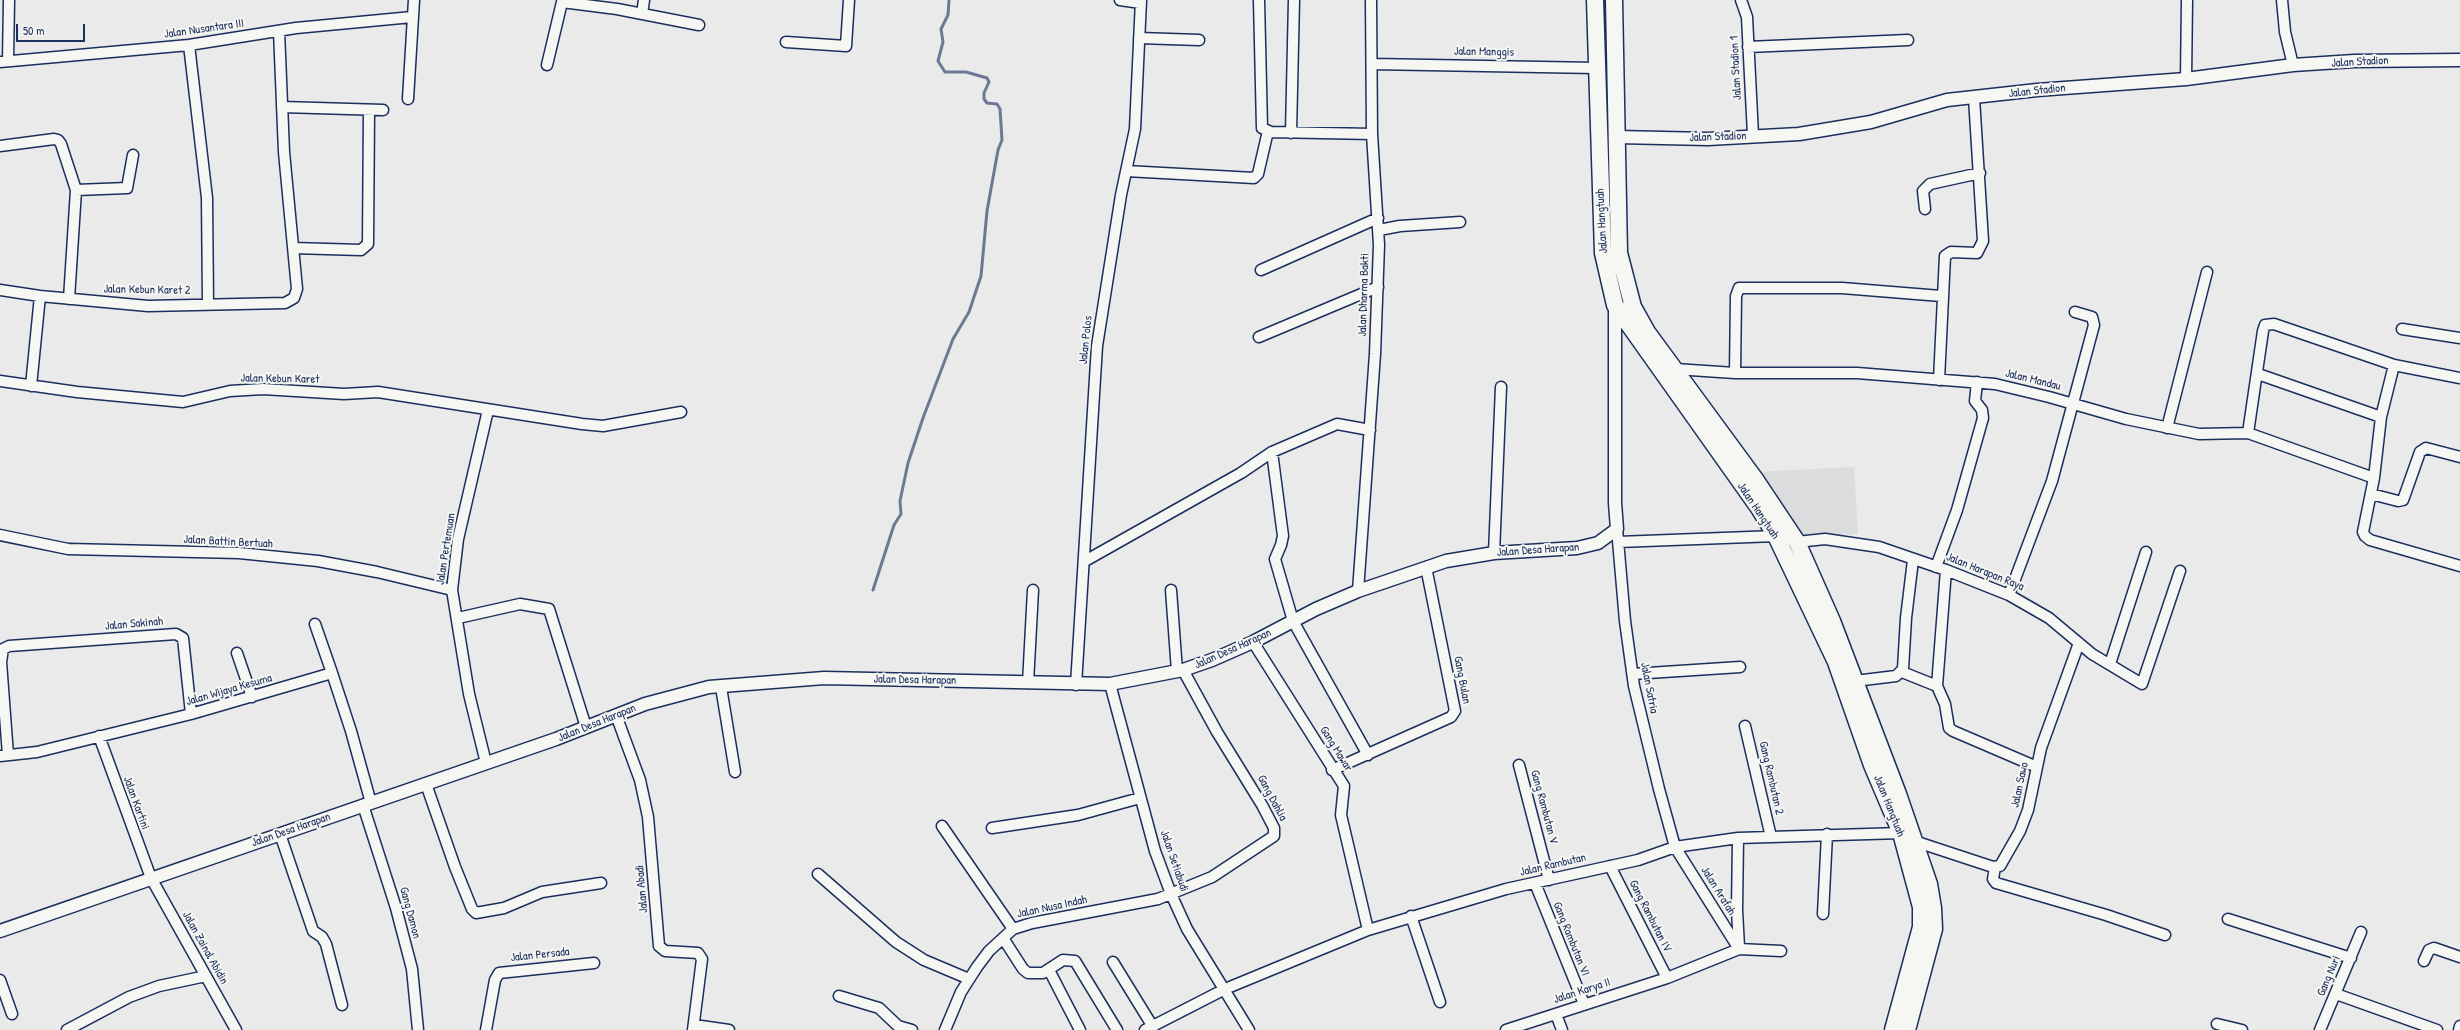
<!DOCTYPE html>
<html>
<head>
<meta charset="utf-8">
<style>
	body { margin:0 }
	#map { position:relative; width:2460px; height:1030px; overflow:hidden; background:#e9eae9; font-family:"Patrick Hand",sans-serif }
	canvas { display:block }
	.scale { position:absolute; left:16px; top:24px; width:69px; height:18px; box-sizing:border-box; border:2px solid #1b2f5e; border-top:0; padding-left:5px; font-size:12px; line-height:14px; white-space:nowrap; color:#1b2f5e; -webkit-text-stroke:3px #f6f6f2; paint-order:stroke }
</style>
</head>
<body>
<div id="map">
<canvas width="2460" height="1030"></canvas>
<div class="scale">50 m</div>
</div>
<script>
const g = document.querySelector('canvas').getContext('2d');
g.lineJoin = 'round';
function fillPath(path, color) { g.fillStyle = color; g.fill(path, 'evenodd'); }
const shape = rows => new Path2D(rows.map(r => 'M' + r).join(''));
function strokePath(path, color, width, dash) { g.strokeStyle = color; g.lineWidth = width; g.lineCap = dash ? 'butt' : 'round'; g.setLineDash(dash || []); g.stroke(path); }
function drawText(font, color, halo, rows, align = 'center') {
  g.font = font + ' "Patrick Hand",sans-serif'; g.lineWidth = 4; g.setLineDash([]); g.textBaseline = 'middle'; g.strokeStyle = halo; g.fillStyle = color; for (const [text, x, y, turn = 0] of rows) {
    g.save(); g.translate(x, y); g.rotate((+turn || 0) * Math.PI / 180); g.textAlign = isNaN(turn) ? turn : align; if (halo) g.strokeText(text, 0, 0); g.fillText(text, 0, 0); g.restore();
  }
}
fillPath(shape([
	[1854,467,1858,534,1797,537,1754,472]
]), '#dadcde');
strokePath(shape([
	[873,590,894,525,901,514,900,501,908,463,923,418,953,339,969,312,981,276,987,211,998,150,1002,140,1000,109,997,104,987,103,984,99,984,93,989,82,987,78,966,72,945,72,938,61,943,42,941,29,948,15,949,0]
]), '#6c7995', 3);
const minor = shape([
	[1120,0,1141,3],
	[1259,0,1262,128,1271,132,1372,134],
	[1741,0,1747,17,1753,135],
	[2282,0,2285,32,2293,65],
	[642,14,644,0],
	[1139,38,1199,40],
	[786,42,846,46,849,0],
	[189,45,207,198,208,304],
	[1748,47,1908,40],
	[8,61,9,0],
	[0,62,189,45,296,28,412,17],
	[1372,64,1596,68],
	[547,65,562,2,617,9,699,25],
	[2186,79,2187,0],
	[408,99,414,0],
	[282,107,383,110],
	[1291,133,1294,0],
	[0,146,54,139,58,140,61,144,76,190,69,299],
	[1126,171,1254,178,1258,174,1268,131],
	[76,190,127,188,133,155],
	[1925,209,1923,191,1930,184,1980,173],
	[1379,230,1400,226,1460,222],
	[293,248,361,250,368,244,369,110],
	[1261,270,1378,218],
	[0,290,40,296,148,306,285,303,294,298,297,289,284,152,279,31],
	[2402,329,2460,338],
	[1259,337,1378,287],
	[1675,369,1735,373,1857,373,1995,384,2049,397,2126,419,2199,434,2248,433,2374,478],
	[1735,373,1736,296,1739,288,1842,288,1941,296],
	[2258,374,2381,417],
	[2460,378,2394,365,2381,417,2374,478,2363,532,2365,536,2370,540,2460,566],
	[1939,380,1945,256,1951,252,1977,253,1983,241,1974,98],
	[0,381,77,392,183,402,230,391,263,389,344,394,378,392,582,424,603,426,681,412],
	[31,386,40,296],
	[2167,428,2207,272],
	[2248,433,2263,331,2265,325,2274,324,2394,365],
	[1272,452,1283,536,1281,545,1275,559,1293,621,1368,755],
	[2371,494,2398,501,2403,500,2420,452,2426,448,2460,457],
	[1617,529,1625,621,1634,686,1659,789,1675,847,1739,949],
	[0,535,68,549,239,553,318,561,377,572,452,590],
	[1618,542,1776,536],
	[1797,542,1825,539,1879,547,1946,570,2009,595,2049,618,2092,654,2142,684,2180,571],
	[1494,553,1501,387],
	[1085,561,1241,473,1272,452,1337,424,1370,430],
	[1936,567,1957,510,1983,418,1982,410,1975,401,1977,382],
	[1171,590,1177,671],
	[1358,591,1375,354,1379,245,1372,134,1371,0],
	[2009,595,2052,481,2094,325,2092,317,2075,312],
	[458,618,520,604,549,609,586,727],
	[315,624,332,673],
	[1253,642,1344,786,1341,815,1368,930],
	[237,653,252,697],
	[2110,664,2146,552],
	[1902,672,1937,686,1945,704,1949,728,1953,731,2037,767],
	[1633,674,1740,667],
	[1855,681,1896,676,1903,669,1906,618,1913,560],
	[1028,683,1033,590],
	[1110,684,1155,851,1171,894,1187,929,1249,1030],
	[1076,685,1097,346,1121,195,1135,129,1141,0],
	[1937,686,1946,570],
	[721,687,735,772],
	[616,715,640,780,648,817,659,946,665,951,698,953,702,959,693,1030],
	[1745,726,1771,837],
	[99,736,151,878,236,1030],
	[8,755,1,662,3,649,9,646,176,634,183,638,191,714],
	[0,756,37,752,191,714,332,673,351,731,371,803],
	[486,763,469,694,452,590,458,539,488,410],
	[1519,765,1549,880],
	[1332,770,1451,717,1455,711,1426,567],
	[426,784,455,867,472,909,476,913,504,908,542,892,601,883],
	[363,805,396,908,412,969,418,1030],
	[942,826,1013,929],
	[992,828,1078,815,1140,798],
	[280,834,313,931,322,937,326,944,342,1005],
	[1738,838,1737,910,1739,947],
	[1914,841,1993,867,2000,866,2020,831,2028,810,2041,748,2079,643],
	[1610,866,1667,978],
	[1995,867,1993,879,1996,883,2106,915,2165,935],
	[818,874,896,942,924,960,969,979],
	[1535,883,1584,1004],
	[1823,914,1827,834],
	[1411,916,1440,1002],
	[2228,919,2351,958],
	[1003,938,1023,969,1028,973,1043,973,1063,960,1075,961,1117,1030],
	[2424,961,2429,950,2434,948,2460,957],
	[1113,962,1153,1027],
	[1049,970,1080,1030],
	[0,980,12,1014],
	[2336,994,2437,1030],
	[839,996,879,1008,898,1026,912,1030],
	[1556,1014,1562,1030],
	[2217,1024,2242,1030],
	[694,1025,729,1030],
	[67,1030,129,997,159,986,206,976],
	[486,1030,495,980,499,973,594,963],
	[945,1030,961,992,977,967,989,951,1013,929,1032,923,1158,899,1212,877,1274,836,1274,828,1262,805,1217,732,1183,670],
	[1145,1030,1225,989,1368,930,1506,889,1638,860,1675,847,1738,838,1901,833],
	[1506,1030,1667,978,1739,949,1781,951],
	[2320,1030,2361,932],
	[2459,1030,2460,1026]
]);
const tertiary = shape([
	[1617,137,1708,139,1799,134,1871,122,1947,100,2037,90,2186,79,2293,65,2354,61,2460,60],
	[0,931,556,739,645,704,709,687,824,678,1110,684,1183,670,1212,660,1253,642,1316,609,1358,591,1446,561,1494,553,1577,548,1598,543,1617,529,1615,503,1615,305]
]);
const trunk = shape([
	[1595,0,1603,253,1615,305,1759,508,1776,536,1836,662,1872,765,1901,833,1921,907,1921,927,1893,1030],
	[1614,0,1619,253,1633,307,1647,332,1755,479,1797,542,1832,621,1898,794,1929,884,1933,908,1934,929,1907,1030]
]);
strokePath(minor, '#1b2f5e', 13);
strokePath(tertiary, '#1b2f5e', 15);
strokePath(trunk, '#1b2f5e', 19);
strokePath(minor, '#f6f6f2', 10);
strokePath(tertiary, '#f6f6f2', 12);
strokePath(trunk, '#f6f6f2', 16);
drawText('12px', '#1b2f5e', '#f6f6f2', [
	["Jalan Nusantara III",204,29,-8],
	["Jalan Manggis",1484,52,1],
	["Jalan Stadion",2360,62,-3],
	["Jalan Stadion 1",1736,68,-93],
	["Jalan Stadion",2037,91,-6],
	["Jalan Stadion",1718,137,-2],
	["Jalan Hangtuah",1602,221,-93],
	["Jalan Kebun Karet 2",147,290,1],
	["Jalan Dharma Bakti",1364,295,-88],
	["Jalan Polos",1086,340,-84],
	["Jalan Kebun Karet",280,379,1],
	["Jalan Mandau",2033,380,14],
	["Jalan Hangtuah",1758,511,56],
	["Jalan Battin Bertuah",228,542,3],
	["Jalan Pertemuan",446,549,-81],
	["Jalan Desa Harapan",1538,550,-4],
	["Jalan Harapan Raya",1985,572,22],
	["Jalan Sakinah",134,624,-5],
	["Jalan Desa Harapan",1233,649,-24],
	["Jalan Desa Harapan",915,680,1],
	["Gang Bulan",1462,680,79],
	["Jalan Satria",1649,688,79],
	["Jalan Wijaya Kesuma",229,690,-16],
	["Jalan Desa Harapan",597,723,-22],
	["Gang Mawar",1336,749,58],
	["Gang Rambutan 2",1771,778,77],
	["Jalan Sawo",2020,785,-78],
	["Gang Dahlia",1272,798,62],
	["Jalan Kartini",136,803,70],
	["Jalan Hangtuah",1889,806,68],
	["Gang Rambutan V",1544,807,75],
	["Jalan Desa Harapan",291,830,-19],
	["Jalan Setiabudi",1174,861,71],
	["Jalan Rambutan",1553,865,-13],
	["Jalan Abadi",642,889,-95],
	["Jalan Arafah",1718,891,58],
	["Jalan Nusa Indah",1052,907,-12],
	["Gang Damon",410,913,75],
	["Gang Rambutan IV",1650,916,63],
	["Gang Rambutan VI",1571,939,68],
	["Jalan Zainal Abidin",205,948,61],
	["Jalan Persada",540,955,-6],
	["Gang Nuri",2329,976,-67],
	["Jalan Karya II",1582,991,-18]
]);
</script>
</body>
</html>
